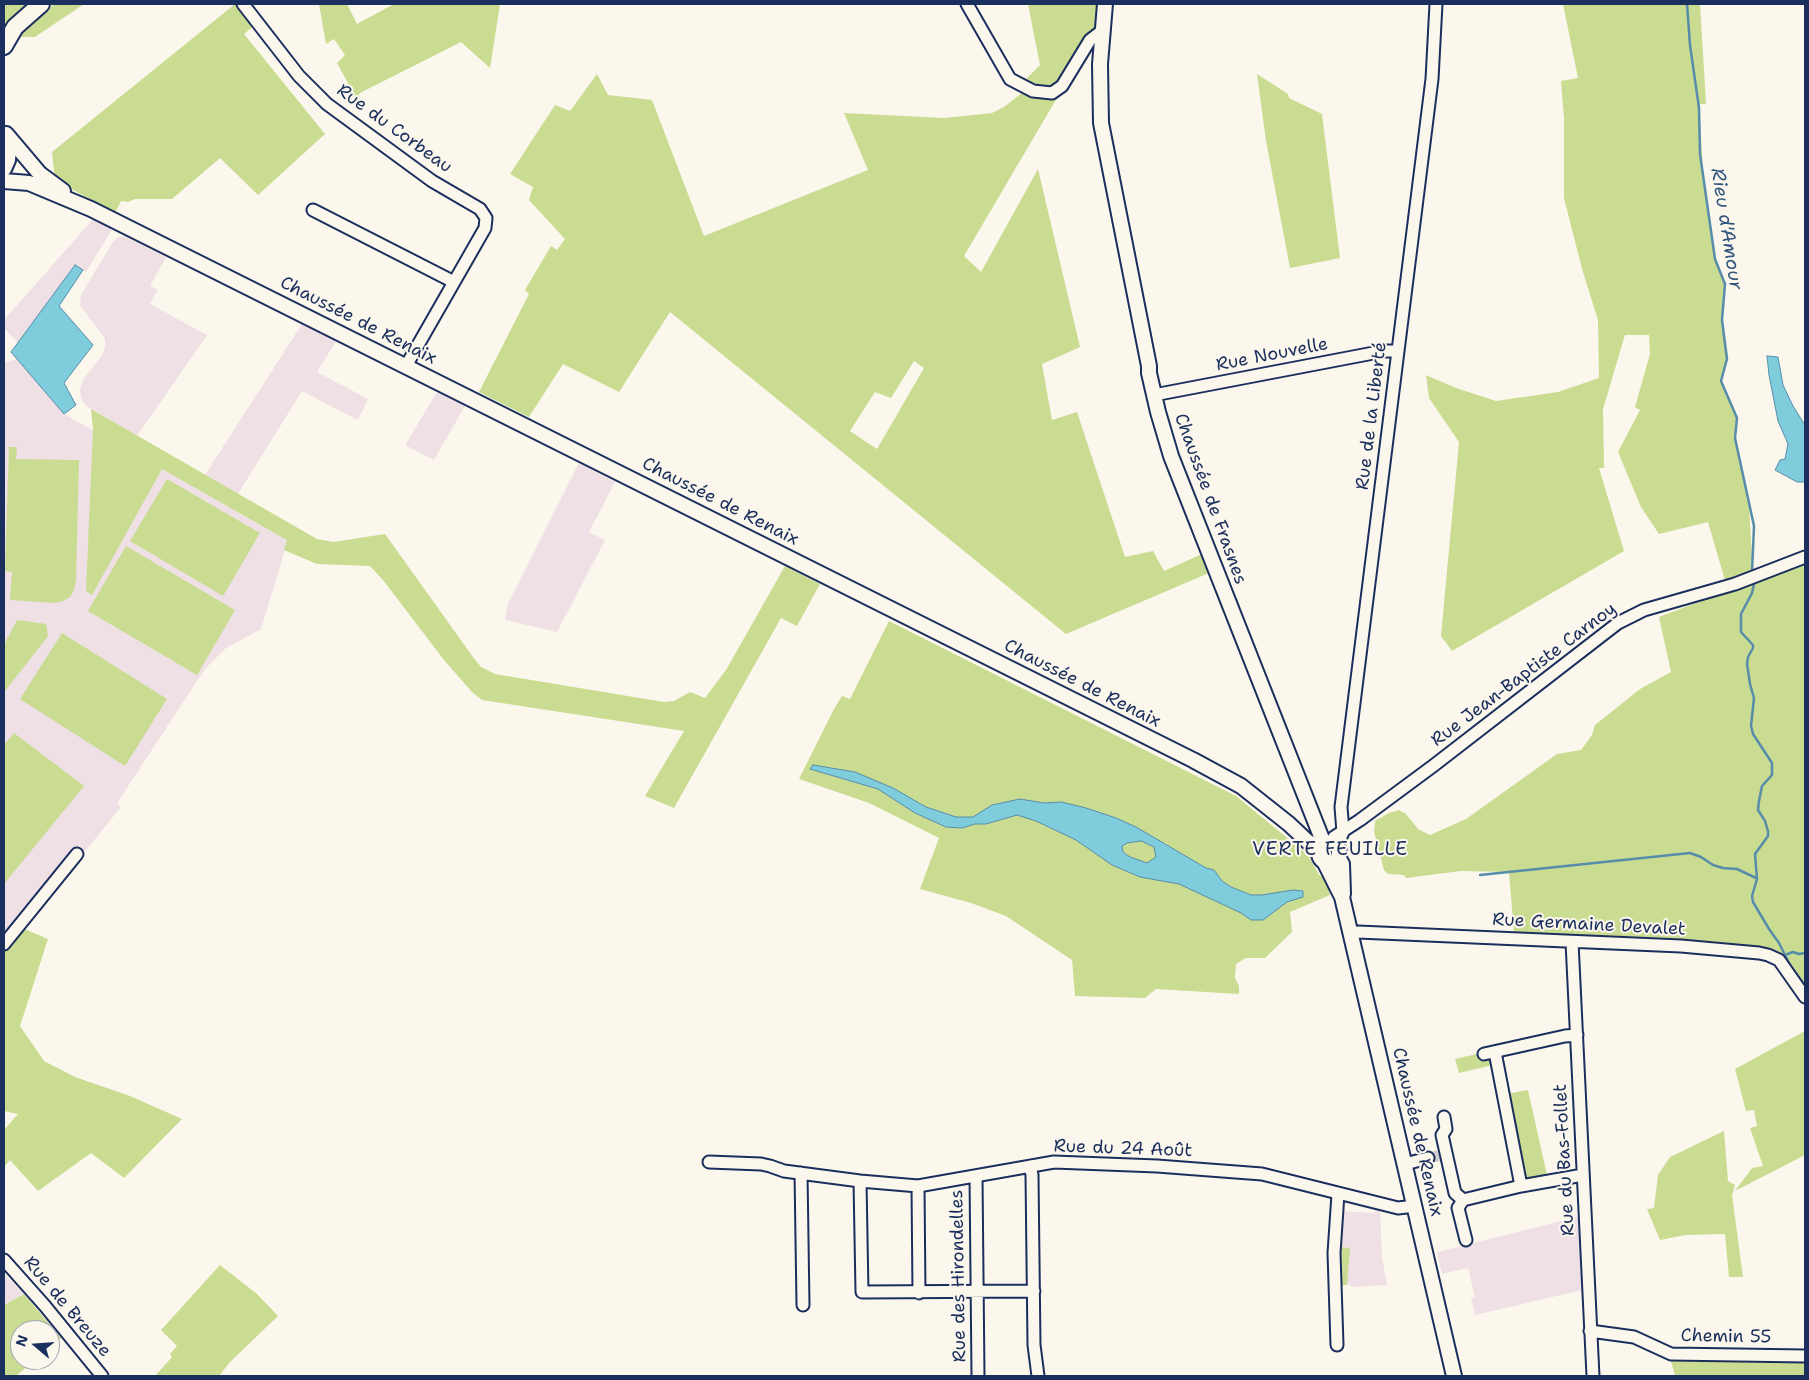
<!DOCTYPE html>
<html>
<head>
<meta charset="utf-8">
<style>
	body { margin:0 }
	#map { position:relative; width:1809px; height:1380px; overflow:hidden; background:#fbf7ec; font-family:"Shantell Sans",sans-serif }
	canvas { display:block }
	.frame { position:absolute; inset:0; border:5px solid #1b2f5e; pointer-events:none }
	.north { position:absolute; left:10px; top:1320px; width:50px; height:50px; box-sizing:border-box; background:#fbf7ec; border:1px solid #a1a7b3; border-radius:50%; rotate:288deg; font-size:14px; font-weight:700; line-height:20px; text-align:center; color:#1b2f5e }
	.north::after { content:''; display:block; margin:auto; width:18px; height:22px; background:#1b2f5e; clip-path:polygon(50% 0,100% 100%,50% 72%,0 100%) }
</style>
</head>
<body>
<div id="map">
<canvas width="1809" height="1380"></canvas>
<div class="frame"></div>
<div class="north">N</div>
</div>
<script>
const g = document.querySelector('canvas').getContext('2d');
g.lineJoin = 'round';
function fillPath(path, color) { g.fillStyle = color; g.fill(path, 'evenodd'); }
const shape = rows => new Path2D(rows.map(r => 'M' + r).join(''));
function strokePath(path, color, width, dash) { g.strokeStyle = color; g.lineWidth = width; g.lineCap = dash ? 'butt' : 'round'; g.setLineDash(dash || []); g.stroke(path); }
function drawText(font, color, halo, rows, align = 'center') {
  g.font = font + ' "Shantell Sans",sans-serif'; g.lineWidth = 4; g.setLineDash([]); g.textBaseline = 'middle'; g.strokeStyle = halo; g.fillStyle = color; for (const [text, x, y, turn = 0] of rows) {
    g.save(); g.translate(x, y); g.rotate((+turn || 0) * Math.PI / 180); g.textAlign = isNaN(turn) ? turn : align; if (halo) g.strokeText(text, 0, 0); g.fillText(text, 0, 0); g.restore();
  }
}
fillPath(shape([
	[94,218,110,226,111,230,108,236,86,272,75,265,18,343,4,328,4,320],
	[124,236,166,257,150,286,158,290,150,304,207,335,137,436,85,405,81,398,80,389,83,380,103,354,105,347,105,339,80,305,81,295,113,242,118,237],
	[302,324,336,341,317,372,368,399,358,420,302,391,238,494,205,475],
	[17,359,64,414,288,540,261,629,226,648,205,669,117,803,121,807,4,951,4,363],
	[437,392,465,406,434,460,405,445],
	[579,463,615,482,589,532,605,540,557,632,505,620,508,604],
	[1375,1210,1380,1212,1382,1257,1387,1285,1354,1287,1346,1284,1339,1285,1340,1211,1374,1213],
	[1578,1217,1581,1241,1582,1290,1475,1315,1471,1298,1475,1297,1468,1268,1442,1274,1437,1252],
	[4,1274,24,1294,4,1305]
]), '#eee0e4');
fillPath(shape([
	[4,4,33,4,4,34],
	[55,4,84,4,35,37,19,37,32,20],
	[235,4,243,4,257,23,244,34,325,134,258,195,220,158,172,199,135,199,128,202,121,201,115,213,55,180,52,152],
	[319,4,347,4,357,24,394,4,500,4,490,68,461,42,360,93,356,98,337,63,345,55,334,39,326,44],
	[1028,4,1098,4,1096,26,1054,86,1039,85,1025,80,1040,65],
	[1563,4,1700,4,1706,104,1699,104,1703,171,1715,259,1725,284,1722,323,1727,359,1721,381,1737,418,1735,438,1749,503,1753,578,1726,584,1708,522,1659,534,1641,507,1618,452,1640,410,1635,407,1650,354,1649,335,1625,335,1603,409,1604,468,1599,468,1624,551,1452,651,1441,636,1459,442,1429,398,1426,375,1456,388,1496,401,1558,392,1599,378,1598,320,1582,269,1564,198,1564,119,1561,81,1578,78],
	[597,74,608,95,652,100,704,236,868,170,844,113,944,118,992,113,1004,107,1023,92,1057,98,964,256,981,272,1038,169,1080,347,1042,364,1052,420,1077,412,1125,557,1153,551,1164,571,1202,554,1209,573,1066,634,670,312,619,392,563,364,529,417,479,392,529,294,525,290,551,246,557,250,565,239,529,200,533,187,510,174,555,105,570,111],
	[914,361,924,368,877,449,850,431,875,392,891,398],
	[1257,74,1288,94,1289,98,1322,114,1340,258,1290,268,1266,141],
	[91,409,317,539,333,542,385,534,473,657,481,667,495,674,664,702,674,701,690,692,705,698,726,670,785,566,820,584,797,626,781,618,674,808,645,796,684,731,482,700,472,692,444,660,383,580,370,566,317,564,284,550,287,540,162,469,92,595,86,591,93,429],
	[9,447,17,447,16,459,79,460,76,580,74,590,70,597,63,601,55,603,10,600,12,572,5,571],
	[167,479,260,533,223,596,130,541],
	[126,546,235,610,197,675,88,611],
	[1805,562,1805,1000,1781,959,1514,933,1509,872,1461,871,1406,878,1404,875,1388,874,1384,870,1374,832,1375,821,1389,813,1399,810,1406,814,1418,829,1430,835,1466,819,1557,754,1581,750,1592,735,1595,725,1640,689,1671,672,1659,617],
	[17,620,46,624,48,636,5,691,4,690,4,645],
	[889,621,1236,796,1308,855,1319,875,1326,878,1330,895,1290,912,1292,932,1265,958,1246,958,1236,964,1235,978,1239,986,1239,994,1156,989,1145,998,1075,996,1072,960,1006,916,971,903,920,889,939,838,869,803,799,779,834,709,842,696,850,699],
	[62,633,167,699,125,766,20,699],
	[14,733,84,786,4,884,4,745],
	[22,928,48,939,20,1026,44,1061,75,1077,130,1096,182,1119,124,1178,91,1153,38,1191,10,1160,4,1167,4,1130,18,1114,4,1111,4,951],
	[1805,1031,1805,1155,1735,1191,1752,1168,1763,1166,1750,1128,1757,1126,1754,1110,1746,1111,1735,1069],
	[1481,1053,1490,1058,1493,1065,1459,1073,1455,1059],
	[1528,1090,1547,1175,1574,1169,1573,1171,1528,1180,1523,1176,1507,1094],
	[1724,1131,1728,1181,1735,1185,1732,1195,1743,1277,1729,1277,1725,1234,1685,1235,1660,1240,1647,1209,1654,1208,1658,1175,1670,1157],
	[1338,1247,1350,1248,1347,1285,1339,1285],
	[220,1265,257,1294,278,1316,230,1362,219,1376,155,1376,172,1357,170,1354,177,1346,161,1330],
	[24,1294,61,1338,50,1348,50,1330,20,1330,20,1360,35,1360,16,1376,4,1376,4,1305],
	[1671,1361,1805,1362,1805,1376,1675,1376]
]), '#cadc91');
const water = shape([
	[75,265,83,270,59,306,93,345,64,383,76,405,64,414,11,352,75,265],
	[1767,356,1778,357,1783,385,1793,406,1805,425,1805,482,1797,482,1775,470,1780,460,1785,459,1788,444,1778,421,1769,375,1767,356],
	[813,765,855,772,893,788,926,807,956,817,973,817,992,805,1020,799,1044,803,1061,802,1086,808,1116,818,1136,827,1206,868,1214,870,1222,881,1231,887,1251,895,1262,895,1293,890,1303,891,1303,897,1287,902,1263,920,1251,920,1241,913,1179,884,1140,877,1112,865,1076,840,1036,821,1017,815,986,824,975,824,962,828,946,827,915,813,878,789,810,769,813,765],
	[1141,841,1154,847,1156,857,1147,863,1130,857,1123,852,1122,846,1127,843,1141,841]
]);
fillPath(water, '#7fccdd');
strokePath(water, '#578daa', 1);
strokePath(shape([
	[1687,4,1690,45,1699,108,1700,154,1715,259,1725,284,1722,320,1727,359,1721,381,1737,418,1735,438,1754,526,1752,572],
	[1754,584,1752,593,1741,614,1741,632,1753,645,1753,648,1748,657,1747,664,1750,684,1754,698,1751,726,1753,734,1772,763,1772,775,1762,786,1759,801,1758,810,1765,821,1768,831,1768,836,1755,854,1757,879,1752,896,1753,902,1769,929,1779,943,1790,965,1805,986],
	[1480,875,1690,853,1701,857,1713,865,1723,868,1737,869,1756,878],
	[1785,955,1793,952,1799,954,1805,953]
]), '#578daa', 2.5);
strokePath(shape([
	[1428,1158,1442,1155]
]), '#cecfd0', 11, [11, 5.5]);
const minor = shape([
	[243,4,299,76,327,104,432,181,480,209,486,218,485,228,406,366],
	[967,4,1010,79,1033,91,1052,93,1062,86,1090,40,1103,30],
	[313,210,454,282],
	[1154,395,1384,351,1397,351],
	[1330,843,1334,837,1360,820,1433,766,1618,623,1644,610,1735,584,1805,557],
	[1337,847,1343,832,1341,807,1432,79,1436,4],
	[1351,934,1358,932,1681,946,1759,953,1768,955,1779,960,1805,997],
	[1572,942,1593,1376],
	[4,944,77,854],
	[1495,1052,1521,1186],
	[1484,1054,1565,1036,1577,1035],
	[1444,1117,1446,1129,1442,1135,1455,1193,1463,1200,1458,1208,1466,1240],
	[709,1162,761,1164,770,1166,784,1171,860,1181,918,1186,1054,1162,1157,1166,1262,1174,1398,1208,1415,1206],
	[1405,1164,1428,1158],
	[1030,1166,1032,1175,1034,1345,1038,1376],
	[801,1173,803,1305],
	[976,1176,978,1376],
	[860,1181,862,1292,1034,1291],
	[918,1186,919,1293],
	[1463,1200,1521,1186,1583,1175],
	[4,1260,45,1306,102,1376],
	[1590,1331,1634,1337,1671,1354,1805,1356],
	[1337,1345,1334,1253,1338,1194]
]);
const major = shape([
	[1105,4,1100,64,1101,123,1149,366,1149,373,1158,412,1171,456,1324,844],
	[7,135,40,174,63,191],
	[4,169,8,160,9,147,6,134],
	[4,181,29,183,91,209,1193,760,1241,786,1289,824,1307,841,1319,849],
	'1319 853a10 10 0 1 1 20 0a10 10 0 1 1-20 0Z',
	[1338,857,1342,864,1343,894],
	[1325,863,1342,897,1454,1376]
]);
const highway = shape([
	[4,46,15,27,41,4]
]);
strokePath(minor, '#1b2f5e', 15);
strokePath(major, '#1b2f5e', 18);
strokePath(highway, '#1b2f5e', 20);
strokePath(minor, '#fbf7ec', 11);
strokePath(major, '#fbf7ec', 14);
strokePath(highway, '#fbf7ec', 16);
drawText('18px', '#1b2f5e', '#fbf7ec', [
	["Rue du Corbeau",394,129,36],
	["Chaussée de Renaix",358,321,27],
	["Rue Nouvelle",1272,355,-11],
	["Rue de la Liberté",1372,416,-83],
	["Chaussée de Frasnes",1210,499,70],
	["Chaussée de Renaix",720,502,27],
	["Rue Jean-Baptiste Carnoy",1524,675,-37],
	["Chaussée de Renaix",1082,684,27],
	["Rue Germaine Devalet",1589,925,3],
	["Chaussée de Renaix",1417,1132,77],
	["Rue du 24 Août",1123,1149,2],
	["Rue du Bas-Follet",1565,1160,-93],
	["Rue des Hirondelles",959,1276,-91],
	["Rue de Breuze",67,1307,50],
	["Chemin 55",1726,1337,1]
]);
drawText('italic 19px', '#34567e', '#fbf7ec', [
	["Rieu d'Amour",1726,229,81]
]);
g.letterSpacing = '1px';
drawText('19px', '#1b2f5e', '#fbf7ec', [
	["VERTE FEUILLE",1330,850]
]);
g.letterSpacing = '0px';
</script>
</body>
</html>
